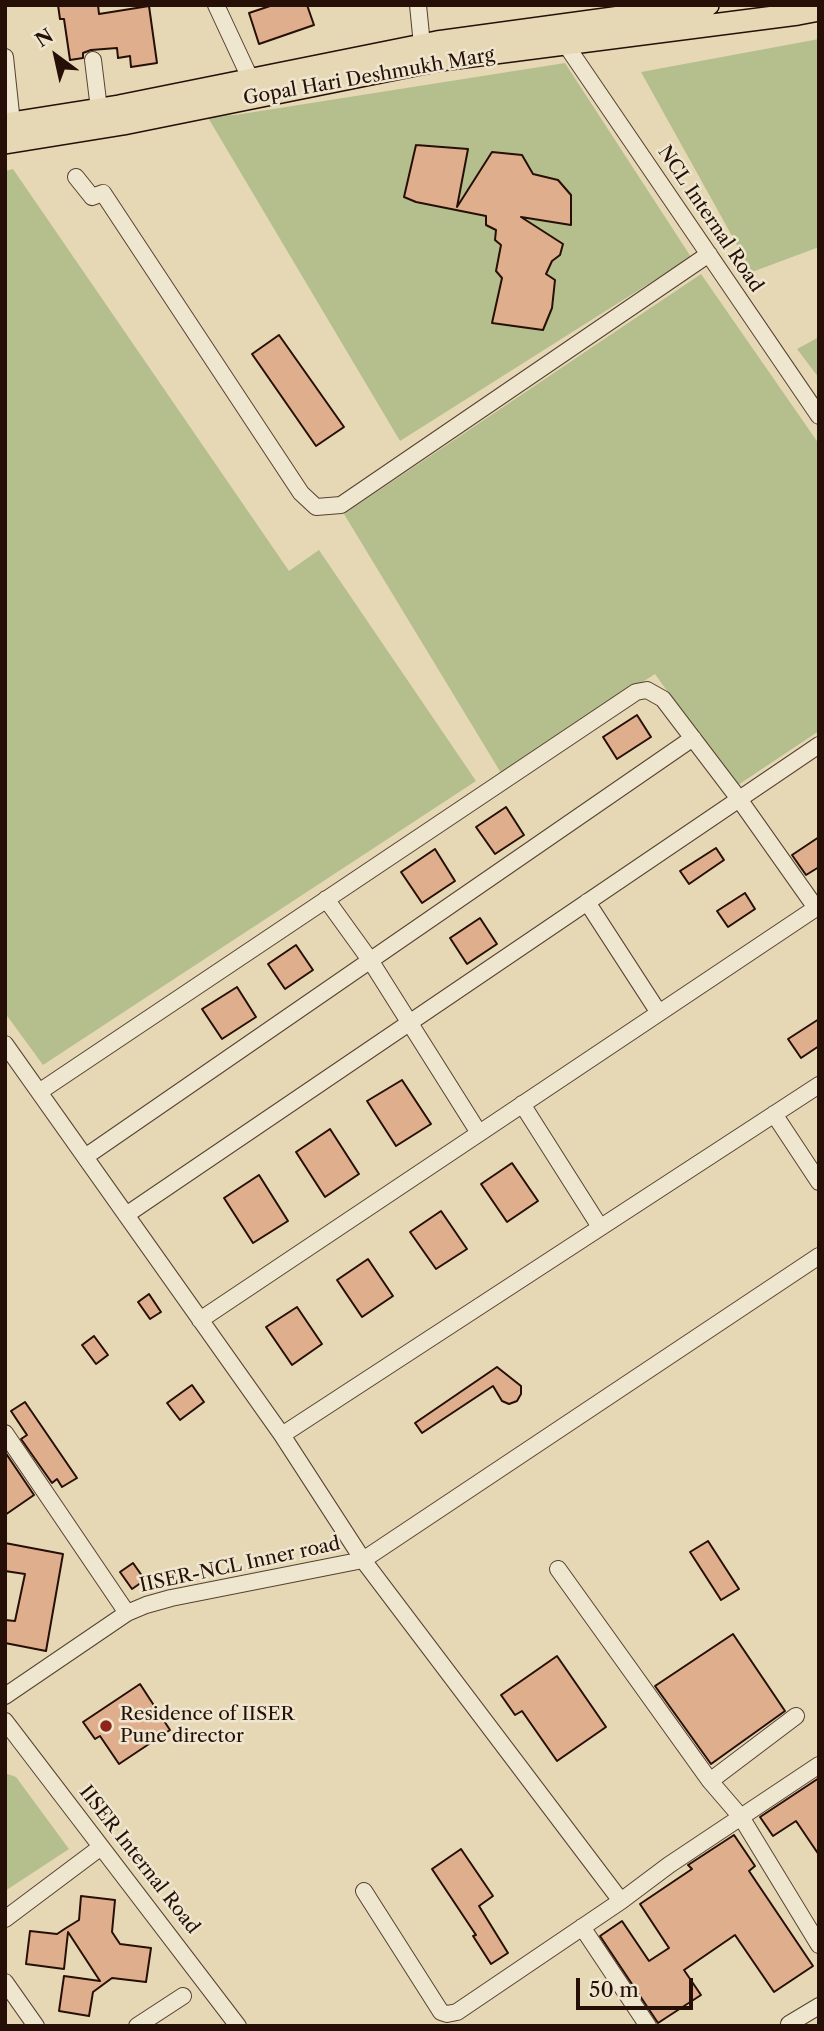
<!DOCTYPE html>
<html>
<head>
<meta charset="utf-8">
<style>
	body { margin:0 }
	#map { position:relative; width:824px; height:2031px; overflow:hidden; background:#e6d8b5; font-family:"Libre Caslon Text",serif }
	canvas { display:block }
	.frame { position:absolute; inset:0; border:7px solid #260f07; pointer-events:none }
	.north { position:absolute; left:21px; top:21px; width:70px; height:70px; -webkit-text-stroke:5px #efe6cf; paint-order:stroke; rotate:327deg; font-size:19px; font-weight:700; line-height:28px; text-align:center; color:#260f07 }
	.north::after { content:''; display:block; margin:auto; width:24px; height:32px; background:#260f07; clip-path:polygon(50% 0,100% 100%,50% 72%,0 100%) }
	.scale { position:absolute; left:576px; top:1978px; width:117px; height:32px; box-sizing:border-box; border:4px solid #260f07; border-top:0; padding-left:9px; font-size:21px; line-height:24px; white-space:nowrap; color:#260f07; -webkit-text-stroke:5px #efe6cf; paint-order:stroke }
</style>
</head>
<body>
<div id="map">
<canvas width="824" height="2031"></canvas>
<div class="frame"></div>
<div class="north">N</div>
<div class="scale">50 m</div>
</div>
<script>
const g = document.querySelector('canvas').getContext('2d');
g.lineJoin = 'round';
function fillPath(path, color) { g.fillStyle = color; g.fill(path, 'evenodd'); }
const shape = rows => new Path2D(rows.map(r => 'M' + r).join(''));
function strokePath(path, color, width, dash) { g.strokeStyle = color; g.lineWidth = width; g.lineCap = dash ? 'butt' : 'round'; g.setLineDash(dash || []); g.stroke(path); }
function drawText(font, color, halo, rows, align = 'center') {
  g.font = font + ' "Libre Caslon Text",serif'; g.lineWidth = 5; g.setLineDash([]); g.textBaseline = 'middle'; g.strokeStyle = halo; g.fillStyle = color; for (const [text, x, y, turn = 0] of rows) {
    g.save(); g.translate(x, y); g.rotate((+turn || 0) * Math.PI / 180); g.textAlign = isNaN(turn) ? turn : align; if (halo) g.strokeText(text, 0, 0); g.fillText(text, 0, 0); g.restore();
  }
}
fillPath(shape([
	[819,39,819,247,752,272,641,72],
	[565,63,691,257,400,441,207,116,235,115],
	[13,169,289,571,319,550,476,781,43,1065,5,1013,5,171],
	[701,274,819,444,819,731,735,787,655,674,501,773,344,514],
	[819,337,819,378,797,349],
	[5,1773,16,1777,69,1849,5,1891]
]), '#b5bf8d');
const building = shape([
	[58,5,98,5,99,14,149,6,157,63,131,67,130,56,118,58,117,48,91,50,83,53,83,58,70,60,64,19,60,19,58,5],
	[273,5,307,5,314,25,259,44,249,13,273,5],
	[416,145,468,149,457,207,492,152,522,155,533,174,558,180,571,195,571,225,521,217,563,244,560,255,552,261,546,274,555,280,552,308,543,330,492,323,502,278,496,271,501,245,495,240,496,230,486,225,486,216,416,202,404,197,416,145],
	[279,335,344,427,316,446,252,354,279,335],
	[637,715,651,737,617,759,603,737,637,715],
	[506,807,524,835,495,854,476,827,506,807],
	[819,837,819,867,806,875,792,855,819,837],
	[716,848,724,860,689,884,680,871,716,848],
	[435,849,455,881,422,903,401,872,435,849],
	[745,893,755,909,728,927,717,911,745,893],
	[480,918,497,944,467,964,450,938,480,918],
	[296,945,313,970,285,989,268,964,296,945],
	[237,987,256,1017,222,1039,202,1009,237,987],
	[819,1019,819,1046,801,1058,788,1039,819,1019],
	[402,1080,431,1124,396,1146,367,1101,402,1080],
	[330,1129,359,1174,325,1197,296,1152,330,1129],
	[512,1163,538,1201,507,1222,481,1184,512,1163],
	[259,1175,288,1221,253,1243,224,1198,259,1175],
	[441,1211,467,1249,436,1269,410,1232,441,1211],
	[368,1259,393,1296,362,1317,337,1280,368,1259],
	[149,1294,161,1312,150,1319,138,1302,149,1294],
	[297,1307,322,1344,292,1365,266,1327,297,1307],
	[94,1336,108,1355,96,1364,82,1345,94,1336],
	[497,1367,521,1386,521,1394,517,1401,509,1404,502,1401,493,1386,422,1433,415,1423,497,1367],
	[192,1385,204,1402,180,1420,167,1403,192,1385],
	[25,1402,77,1478,62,1487,57,1479,52,1483,21,1439,27,1435,11,1411,25,1402],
	[5,1452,34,1495,5,1515,5,1452],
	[708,1541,739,1589,721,1600,690,1552,708,1541],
	[5,1543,63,1554,46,1651,5,1643,5,1620,15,1621,25,1574,5,1571,5,1543],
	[133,1563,145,1580,132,1589,120,1572,133,1563],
	[733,1634,785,1711,711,1764,655,1686,733,1634],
	[557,1656,606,1727,557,1761,522,1711,515,1715,501,1695,557,1656],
	[140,1684,170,1730,119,1764,100,1736,95,1739,83,1722,140,1684],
	[819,1778,819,1855,796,1821,773,1836,760,1817,819,1778],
	[734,1835,755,1866,749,1871,813,1966,774,1992,735,1935,684,1970,701,1995,658,2023,600,1936,622,1921,649,1961,669,1948,640,1904,692,1869,688,1865,734,1835],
	[461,1849,493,1896,479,1906,508,1953,491,1964,473,1936,476,1935,432,1869,461,1849],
	[81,1896,115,1900,112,1932,120,1944,151,1948,146,1982,112,1978,93,1992,89,2016,59,2011,64,1976,100,1981,68,1932,64,1969,26,1964,30,1931,57,1934,66,1928,79,1920,81,1896]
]);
fillPath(building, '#dfae8c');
strokePath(building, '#260f07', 2);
const minor = shape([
	[216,5,250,78],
	[418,5,422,45],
	[566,45,819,416],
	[5,57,12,123],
	[93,60,99,109],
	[76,177,92,197,103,193,301,493,316,507,341,505,709,254],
	[326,899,370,960,479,1133],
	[587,902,659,1013],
	[5,1044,282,1435,363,1560,621,1901,669,1865,819,1765],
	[39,1092,636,692,647,690,663,699,739,799,816,908],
	[522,1104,600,1227],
	[774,1114,819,1182],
	[85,1157,693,738],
	[126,1215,819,745],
	[200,1320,819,906],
	[5,1433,127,1613],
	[282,1435,819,1085],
	[558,1569,710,1781],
	[5,1696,127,1613,146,1605,171,1598,363,1560,819,1256],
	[796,1716,710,1781,741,1817,819,1945],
	[5,1721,238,2026],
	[364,1891,441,2012,447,2014,457,2012,621,1901],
	[5,1919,101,1847],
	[582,1927,648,2026],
	[5,1982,36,2026],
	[789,2024,819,2006],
	[137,2026,183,1996]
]);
const major = shape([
	[5,124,119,106,437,42,708,5],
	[5,143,123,124,440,60,798,14,819,10]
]);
strokePath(minor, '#564132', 18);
strokePath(major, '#260f07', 24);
strokePath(minor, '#efe6cf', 16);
strokePath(major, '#e6d8b5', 21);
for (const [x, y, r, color] of [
	[106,1726,7,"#8f2418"]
]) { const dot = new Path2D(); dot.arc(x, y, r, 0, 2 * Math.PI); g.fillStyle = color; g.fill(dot); strokePath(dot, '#efe6cf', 2.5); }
drawText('19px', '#260f07', '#efe6cf', [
	["Gopal Hari Deshmukh Marg",369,77,-10],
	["NCL Internal Road",710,219,56],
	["IISER-NCL Inner road",240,1565,-12],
	["IISER Internal Road",139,1860,52]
]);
drawText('19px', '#260f07', '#efe6cf', [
	["Residence of IISER",120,1715],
	["Pune director",120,1737]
], 'left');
</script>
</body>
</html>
